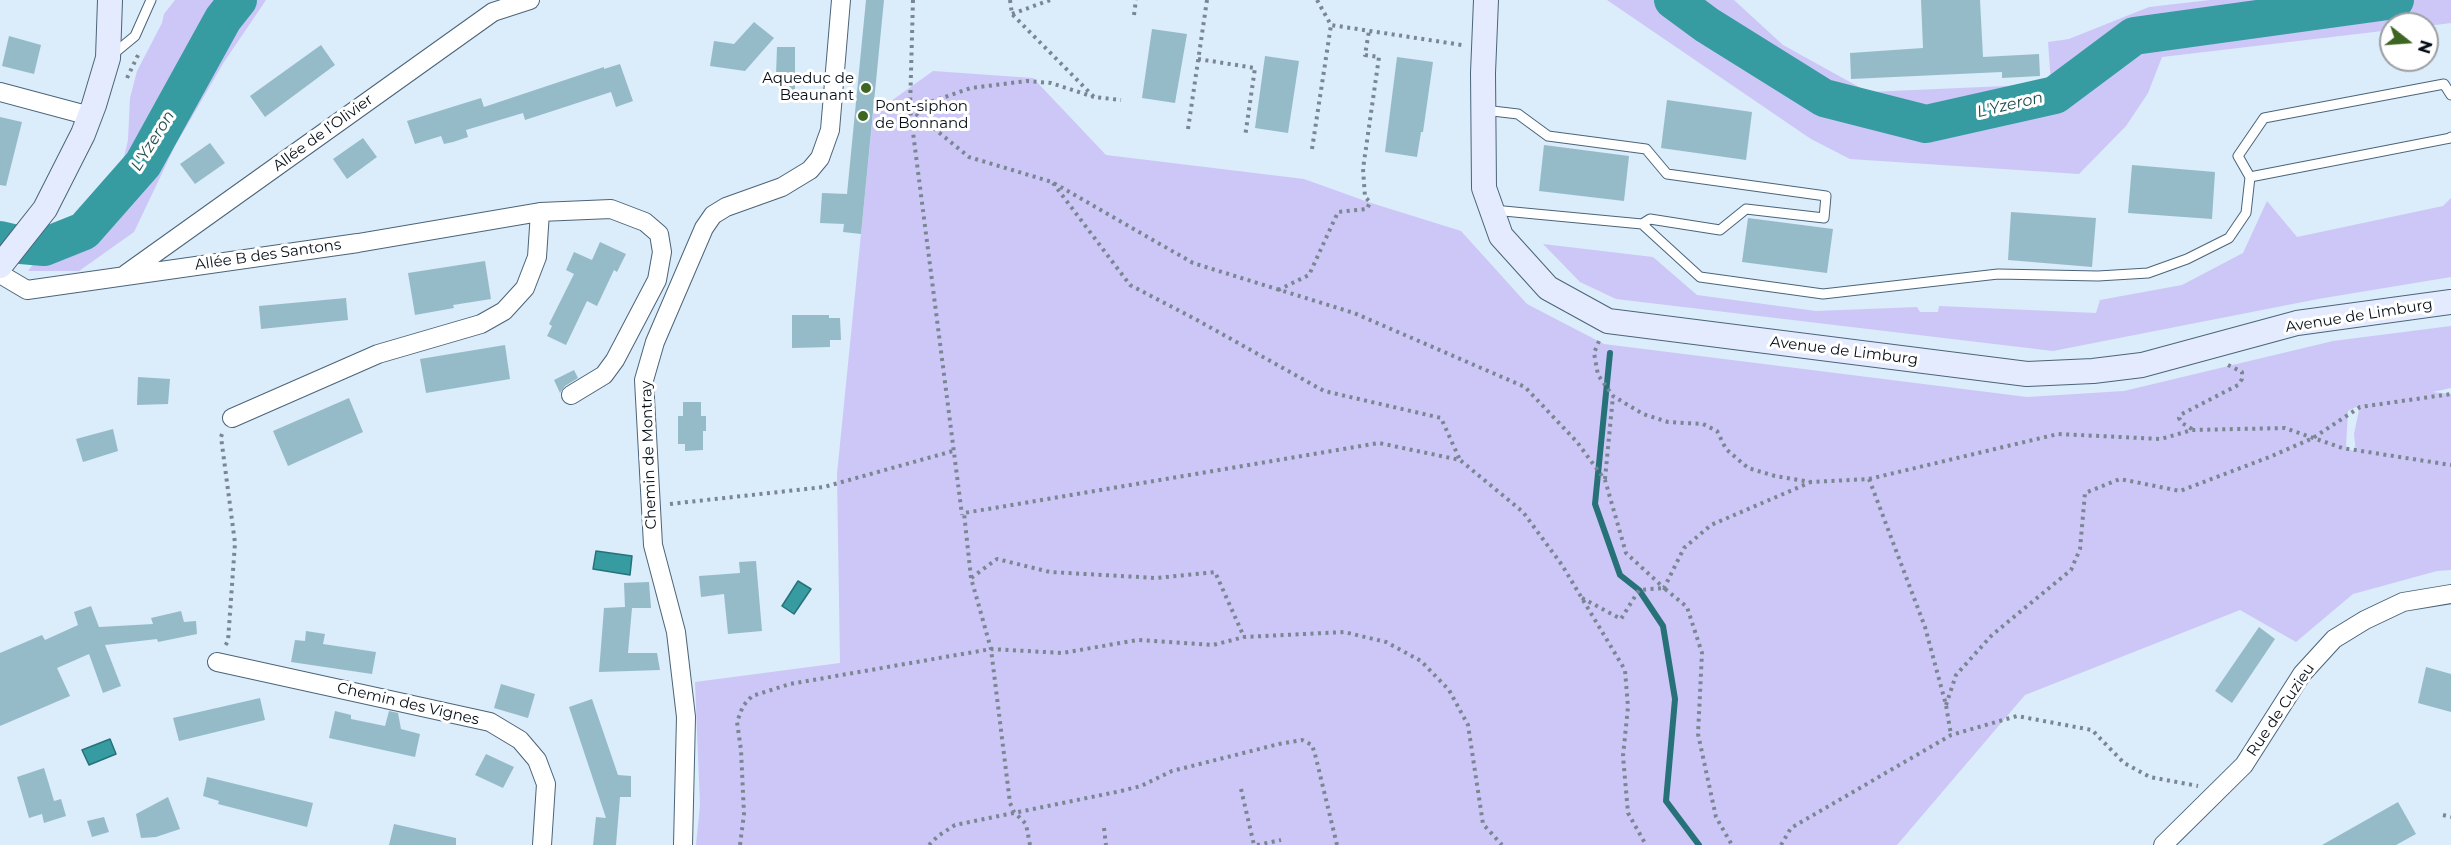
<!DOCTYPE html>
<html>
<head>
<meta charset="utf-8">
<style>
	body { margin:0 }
	#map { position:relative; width:2451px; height:845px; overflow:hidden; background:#dbecfb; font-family:Montserrat,sans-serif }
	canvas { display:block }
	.north { position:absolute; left:2379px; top:12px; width:60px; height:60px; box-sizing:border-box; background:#fff; border:2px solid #9b9fa2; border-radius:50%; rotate:107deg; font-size:16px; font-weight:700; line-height:24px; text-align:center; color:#050e16 }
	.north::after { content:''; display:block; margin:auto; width:21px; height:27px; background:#3d6622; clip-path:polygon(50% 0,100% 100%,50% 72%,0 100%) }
</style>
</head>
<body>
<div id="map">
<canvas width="2451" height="845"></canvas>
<div class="north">N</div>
</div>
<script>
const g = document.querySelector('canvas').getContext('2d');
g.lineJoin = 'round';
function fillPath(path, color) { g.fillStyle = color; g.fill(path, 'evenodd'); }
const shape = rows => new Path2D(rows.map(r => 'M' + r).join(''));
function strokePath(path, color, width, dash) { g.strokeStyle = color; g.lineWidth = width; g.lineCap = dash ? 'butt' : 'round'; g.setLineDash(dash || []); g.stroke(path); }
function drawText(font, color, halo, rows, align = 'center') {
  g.font = font + ' Montserrat,sans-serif'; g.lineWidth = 6; g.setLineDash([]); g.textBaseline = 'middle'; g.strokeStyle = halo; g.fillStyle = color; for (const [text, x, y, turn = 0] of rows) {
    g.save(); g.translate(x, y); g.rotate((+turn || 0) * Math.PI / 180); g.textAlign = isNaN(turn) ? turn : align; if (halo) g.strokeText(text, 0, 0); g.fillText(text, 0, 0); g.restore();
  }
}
fillPath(shape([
	[175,0,266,0,224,62,175,146,134,232,79,271,28,271,60,228,95,194,124,157,128,140,130,98,137,71,162,23,164,14],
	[1607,0,1734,0,1783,45,1868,92,2051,84,2048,42,2069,39,2149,7,2210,0,2451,0,2451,23,2427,26,2427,24,2391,24,2391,30,2162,57,2148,93,2126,126,2079,174,1850,159,1811,139],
	[933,71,1033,78,1106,155,1304,179,1368,202,1461,231,1527,304,1604,344,2027,397,2124,391,2333,341,2451,326,2451,388,2433,392,2451,394,2451,570,2437,571,2353,594,2296,642,2240,610,2025,695,1897,845,696,845,700,805,695,682,840,663,837,474,873,114],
	[2360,405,2354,434,2356,453,2346,447,2348,411],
	[2451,198,2451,277,2318,299,2053,351,1616,299,1580,282,1543,244,1653,257,1697,295,1816,311,1917,307,1920,312,1938,312,1939,306,2096,313,2100,300,2182,285,2243,253,2267,201,2297,237,2443,206]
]), '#ccc7f7');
const water = shape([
	[596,551,632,556,630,575,593,569,596,551],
	[798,581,811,589,794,614,782,606,798,581],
	[110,739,116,754,89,765,82,750,110,739]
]);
fillPath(water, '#369ca2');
strokePath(water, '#277178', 1.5);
strokePath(shape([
	[1610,353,1595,504,1620,575,1639,590,1663,626,1675,699,1666,801,1699,845]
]), '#277178', 6);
strokePath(shape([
	[1673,0,1707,25,1824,98,1926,124,2055,95,2134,36,2395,0],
	[0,240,21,245,44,247,84,231,143,164,223,19,238,0]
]), '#369ca2', 38);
fillPath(shape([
	[866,0,884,0,861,234,843,232,844,224,820,223,822,193,847,194],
	[1921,0,1980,0,1983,57,2039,54,2040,76,2002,78,2002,72,1851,79,1850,53,1923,48],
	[754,22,774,38,745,71,710,66,714,41,734,44],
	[1152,29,1187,34,1175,103,1142,98],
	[9,36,41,45,34,74,2,66],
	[321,45,335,65,265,117,250,96],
	[777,47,795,47,795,94,779,95,776,75],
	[1265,56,1299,61,1288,133,1255,128],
	[1397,57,1433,62,1423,132,1421,132,1417,157,1385,152],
	[620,64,633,101,616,107,611,92,525,120,523,113,466,130,468,137,453,142,444,144,441,136,415,144,407,121,481,98,484,107,604,67,604,69],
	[1667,100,1752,112,1746,160,1661,148],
	[0,117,22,122,6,186,0,185],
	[363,138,377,157,347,179,333,159],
	[210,143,225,163,195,184,180,164],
	[1544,145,1629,156,1624,201,1539,191],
	[2132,165,2215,172,2212,219,2128,213],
	[2011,212,2096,218,2092,267,2008,260],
	[1748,218,1833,229,1827,273,1742,262],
	[600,242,626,254,617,272,614,270,597,306,587,301,566,345,547,336,552,326,549,324,574,274,566,270,574,252,592,260],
	[485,261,491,299,453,305,454,308,415,315,408,273],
	[346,298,348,320,261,329,259,306],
	[792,315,829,315,829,318,840,318,841,340,830,340,830,347,792,348],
	[505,345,510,379,426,393,420,359],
	[574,370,578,378,565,386,560,393,554,380],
	[138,377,170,379,168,404,137,405],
	[349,398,363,432,288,466,273,431],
	[683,402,701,402,701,416,706,416,706,431,703,431,703,450,685,451,685,444,678,444,678,416,683,416],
	[113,429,118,451,83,462,76,439],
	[756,561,762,631,728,634,724,594,701,597,699,576,740,573,739,562],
	[649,582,651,608,632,608,628,653,657,653,660,670,599,672,604,608,625,607,624,583],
	[91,606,99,627,153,624,151,618,181,611,184,622,196,621,197,634,158,642,157,639,105,645,121,686,103,693,89,654,57,668,70,696,0,726,0,653,42,635,45,640,78,625,74,612],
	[2259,627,2275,639,2232,703,2215,691],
	[306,631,325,634,323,644,376,652,372,674,291,662,295,640,305,641],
	[2426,667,2451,674,2451,712,2418,703],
	[501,684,535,694,528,718,494,708],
	[260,698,265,720,179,741,173,718],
	[592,699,618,775,631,776,631,797,620,797,616,845,593,845,596,817,606,818,569,707],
	[335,711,351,715,351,719,385,726,389,711,398,713,401,729,420,734,415,757,329,738],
	[486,754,514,767,503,788,475,775],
	[44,768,54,801,61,799,66,816,44,823,42,814,29,818,17,777],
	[207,777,313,803,307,827,218,804,219,801,203,796],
	[168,797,180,829,156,837,141,838,136,814],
	[2398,802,2416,834,2396,845,2322,845],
	[104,817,109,832,92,837,87,821],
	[394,824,456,838,456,845,389,845]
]), '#95bbc9');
const lane = shape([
	[112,55,135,36,151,0],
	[1484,110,1518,114,1548,136,1646,149,1667,174,1826,196,1824,218,1746,209,1720,230,1650,219,1642,224,1493,210],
	[2250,177,2451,138,2451,137],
	[1642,224,1700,277,1823,294,1998,274,2098,276,2148,273,2187,259,2229,238,2246,213,2250,177,2238,156,2264,118,2444,84,2451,95]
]);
const street = shape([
	[0,92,90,116],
	[0,274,27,290,358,243,540,212,611,209,645,222,659,234,662,252,657,280,615,360,604,375,571,395],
	[126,274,493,12,530,0],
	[232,418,378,354,481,324,504,311,525,288,537,257,540,212],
	[217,662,490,722,520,740,537,760,546,784,542,845],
	[683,845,686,717,676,632,653,545,644,380,655,342,704,228,713,215,726,207,782,187,810,170,820,158,830,130,841,0],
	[2163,845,2244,765,2302,674,2334,639,2365,620,2403,602,2451,594]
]);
const secondary = shape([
	[1486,0,1483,73,1484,188,1501,236,1548,288,1608,321,2027,374,2093,371,2142,365,2297,323,2451,302],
	[0,266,45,209,83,134,94,105,108,58,110,0]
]);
strokePath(lane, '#4b6479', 11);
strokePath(street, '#4b6479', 20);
strokePath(secondary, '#4b6479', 26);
strokePath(shape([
	[913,0,910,109,962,515],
	[1010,0,1012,14,1094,97,1121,100],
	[1317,0,1331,25,1462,45],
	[1012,14,1050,0],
	[1134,15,1136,0],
	[1198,59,1255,68,1245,137],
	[127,78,139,53],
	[910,109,969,157,1052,182,1193,263,1354,313,1525,387,1577,442,1605,480,1626,553,1664,588,1684,548,1711,525,1811,482],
	[910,109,971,88,1027,81,1051,83,1094,97],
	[1188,129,1207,0],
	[1312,149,1331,25],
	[1053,183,1130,285,1197,320,1324,391,1441,418,1460,460],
	[1278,290,1309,275,1338,212,1367,209,1370,202,1365,197,1363,169,1379,57,1365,55,1369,31],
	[1599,341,1594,353,1598,375,1613,396,1643,414,1668,422,1703,424,1717,431,1726,449,1748,468,1775,476,1811,482,1869,479,2058,434,2161,439,2192,430,2285,428,2342,448,2451,465],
	[2192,429,2182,423,2179,418,2182,414,2238,385,2242,379,2242,372,2228,365],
	[222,434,221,437,235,543,228,641,225,646],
	[1605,479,1613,396],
	[1869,479,1925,627,1946,705,1951,735],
	[670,504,824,487,953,451],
	[971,578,964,513,1379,443,1460,460,1523,512,1562,565,1625,670,1628,707,1623,756,1628,813,1646,845],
	[1582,598,1621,619,1639,590,1664,588,1687,607,1702,653,1698,734,1716,817,1732,845],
	[1946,705,1956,675,1992,635,2071,570,2080,549,2085,493,2120,479,2180,491,2272,456,2313,438,2360,407,2451,394],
	[1241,789,1254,845],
	[2443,815,2451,817],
	[1104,828,1106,845],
	[740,845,744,814,741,750,737,722,743,706,752,696,790,684,991,649,1062,653,1138,640,1213,645,1244,637,1344,632,1386,642,1421,661,1449,690,1468,725,1483,824,1502,845],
	[929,845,938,836,955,825,1121,791,1141,786,1172,771,1279,744,1302,740,1312,745,1315,754,1337,845],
	[1030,845,1026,824,1014,812,1010,803,991,649,971,578,997,559,1050,572,1156,578,1215,572,1244,637],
	[1257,845,1281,840],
	[1781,845,1791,828,1951,735,2017,716,2092,730,2124,763,2150,777,2198,786]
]), '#7a8793', 4, [3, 4.5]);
strokePath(lane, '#fff', 9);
strokePath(street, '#fff', 18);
strokePath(secondary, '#e4ebfe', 24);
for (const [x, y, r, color] of [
	[866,88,6,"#3d6622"],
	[863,116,6,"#3d6622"]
]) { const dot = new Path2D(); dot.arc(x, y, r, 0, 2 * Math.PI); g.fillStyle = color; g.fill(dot); strokePath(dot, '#fff', 2); }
drawText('15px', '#050e16', '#fff', [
	["Aqueduc de",854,79],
	["Beaunant",854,96],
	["Pont-siphon",875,107,"left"],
	["de Bonnand",875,124,"left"]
], 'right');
drawText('15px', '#050e16', '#fff', [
	["Allée de l’Olivier",323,133,-36],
	["Allée B des Santons",268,255,-8],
	["Avenue de Limburg",2359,316,-9],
	["Avenue de Limburg",1844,351,7],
	["Chemin de Montray",649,455,-92],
	["Chemin des Vignes",408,704,13],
	["Rue de Cuzieu",2281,710,-56]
]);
drawText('italic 16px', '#214d50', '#fff', [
	["L'Yzeron",2010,105,-13],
	["L'Yzeron",153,141,-58]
]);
</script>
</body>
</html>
